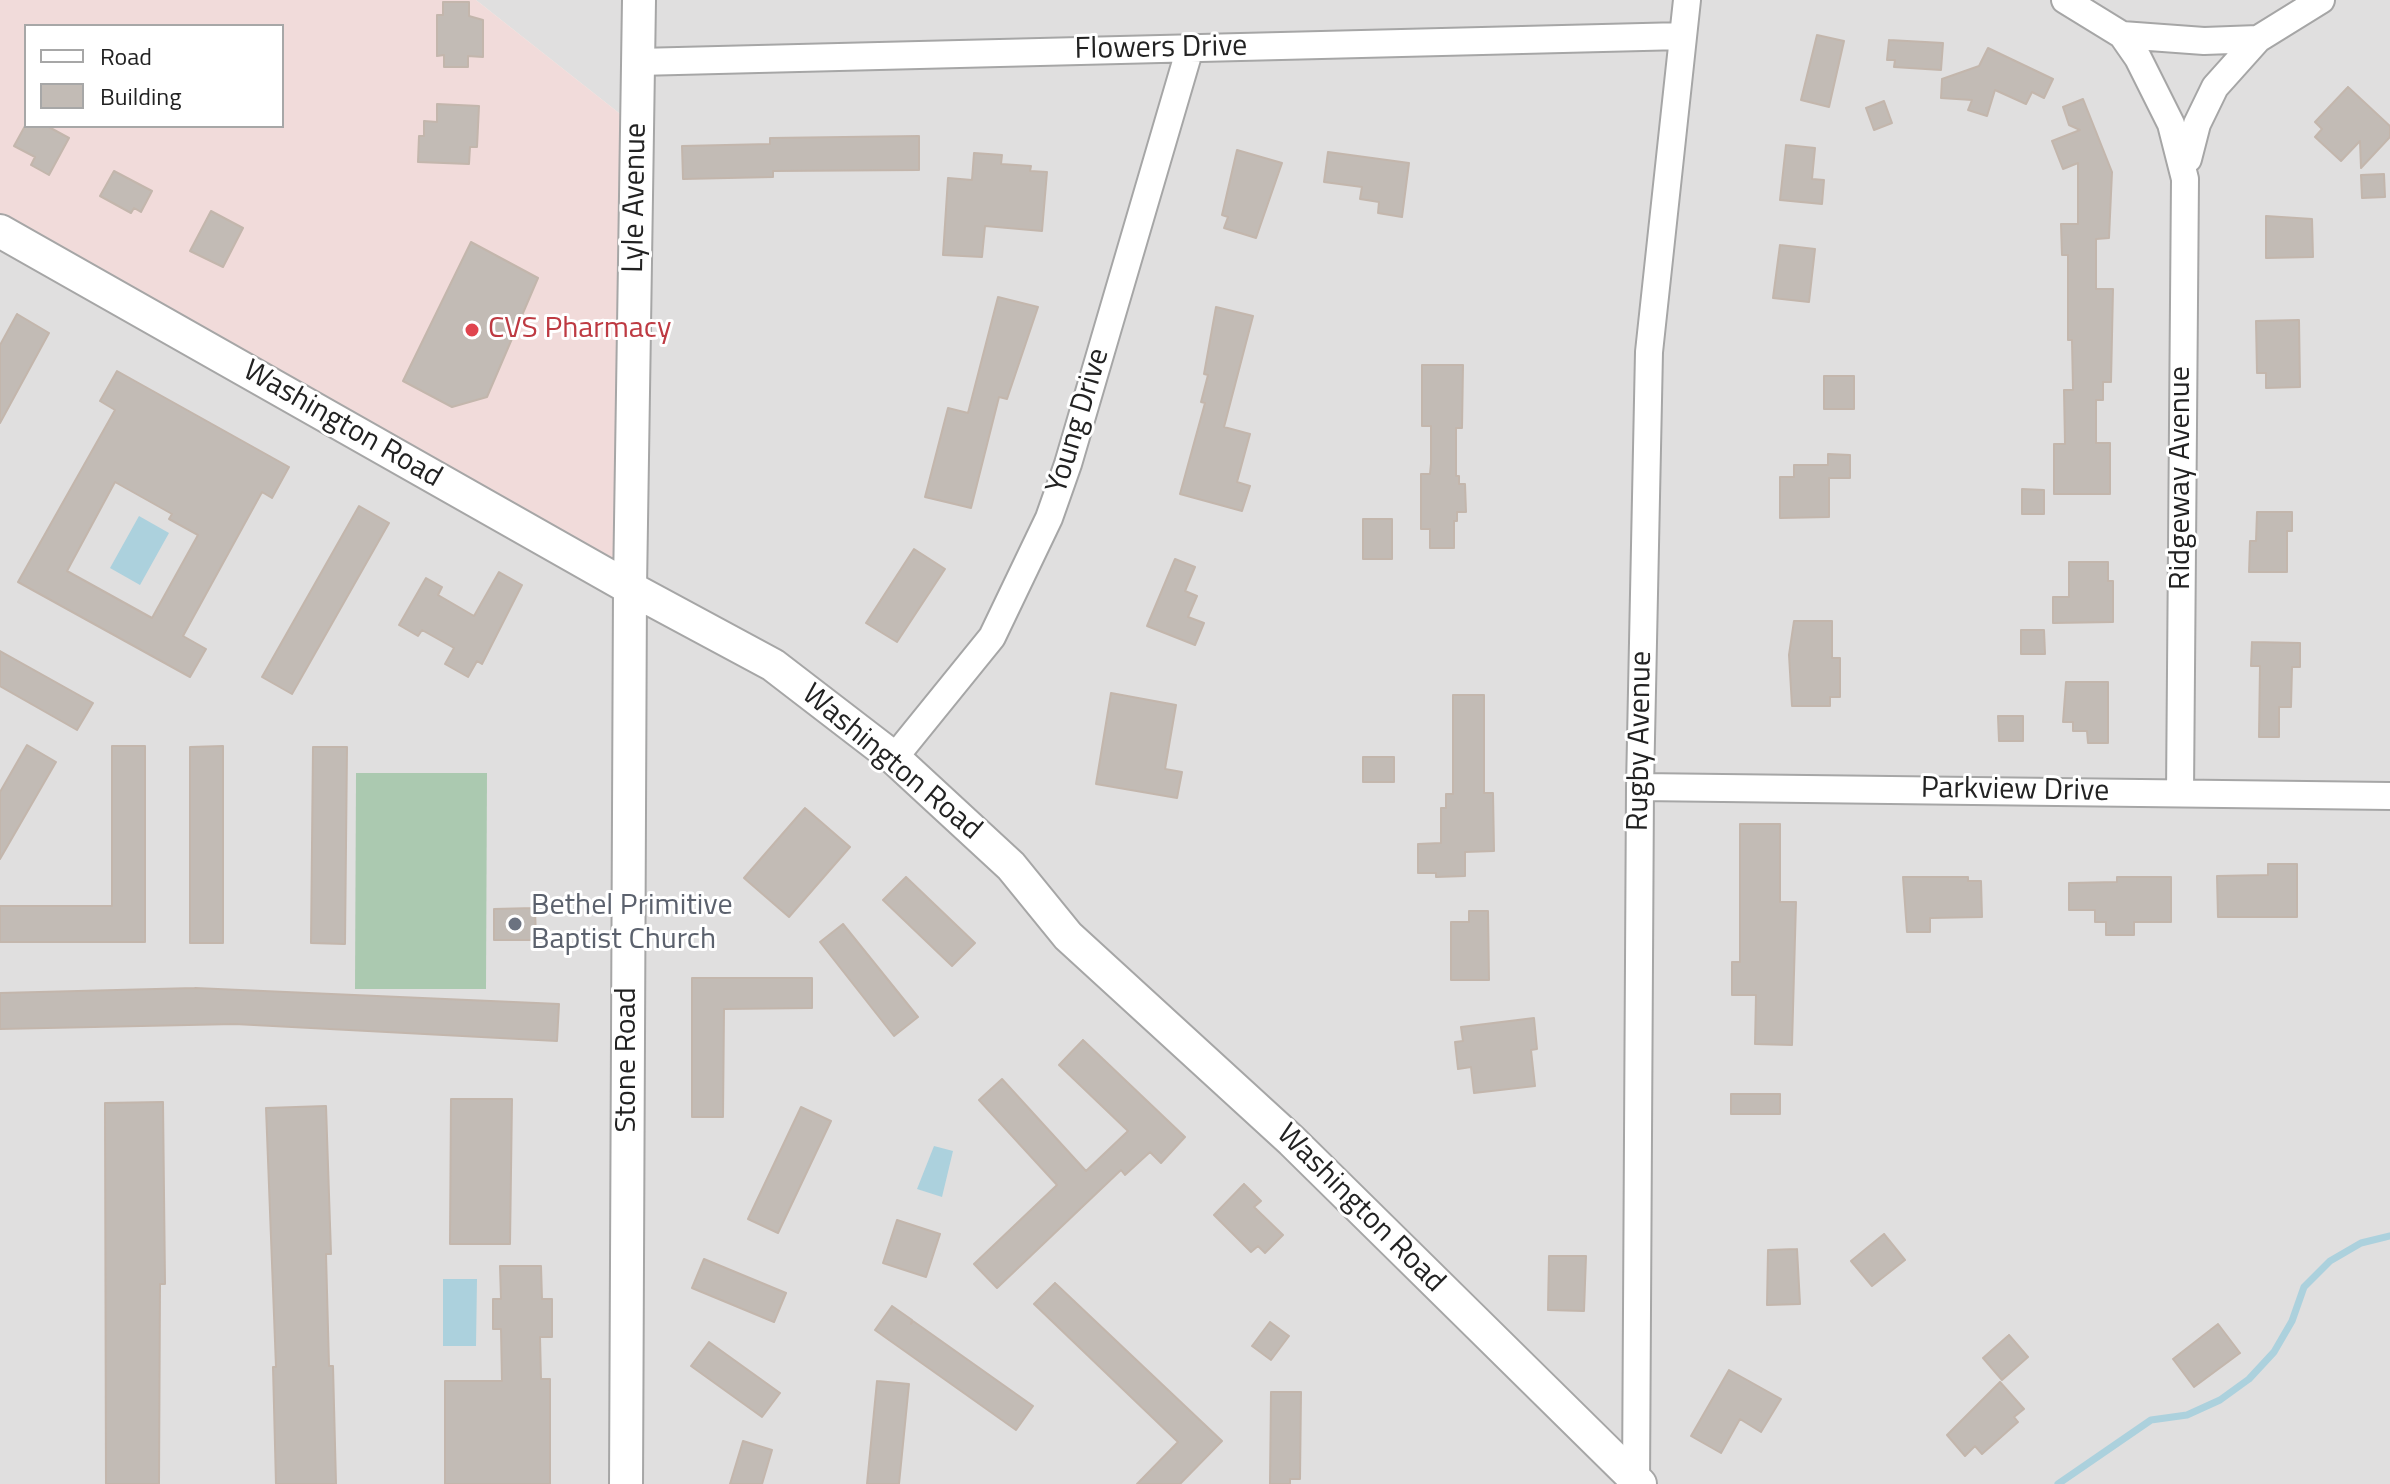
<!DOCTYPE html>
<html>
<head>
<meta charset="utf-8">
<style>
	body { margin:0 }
	#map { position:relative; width:2390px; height:1484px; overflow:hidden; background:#f1efe9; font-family:"Titillium Web",sans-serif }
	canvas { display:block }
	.legend { position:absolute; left:24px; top:24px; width:260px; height:104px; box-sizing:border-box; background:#fff; border:2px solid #a7a7a7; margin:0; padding:10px 14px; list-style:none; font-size:24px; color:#222 }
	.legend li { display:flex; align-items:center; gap:16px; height:40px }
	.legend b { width:40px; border:2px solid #a7a7a7 }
</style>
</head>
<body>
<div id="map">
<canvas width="2390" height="1484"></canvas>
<ul class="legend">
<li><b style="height:10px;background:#fff"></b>Road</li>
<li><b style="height:22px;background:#c2bbb5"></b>Building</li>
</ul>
</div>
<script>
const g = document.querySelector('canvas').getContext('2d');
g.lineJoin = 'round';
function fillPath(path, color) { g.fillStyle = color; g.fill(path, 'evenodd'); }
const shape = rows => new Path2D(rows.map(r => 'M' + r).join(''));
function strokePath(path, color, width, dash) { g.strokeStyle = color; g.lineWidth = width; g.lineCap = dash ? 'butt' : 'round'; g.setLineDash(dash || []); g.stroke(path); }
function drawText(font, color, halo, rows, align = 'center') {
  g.font = font + ' "Titillium Web",sans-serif'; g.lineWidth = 6; g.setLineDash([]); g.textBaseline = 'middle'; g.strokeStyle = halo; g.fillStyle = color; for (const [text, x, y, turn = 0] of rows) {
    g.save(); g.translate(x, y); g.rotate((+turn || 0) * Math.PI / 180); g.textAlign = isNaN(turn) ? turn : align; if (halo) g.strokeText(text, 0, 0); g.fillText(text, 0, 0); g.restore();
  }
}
fillPath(shape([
	[476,0,2390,0,2390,1484,0,1484,0,227,643,132]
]), '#e0dfdf');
fillPath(shape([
	[0,0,476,0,643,132,630,588,0,227],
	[26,26,282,26,282,126,26,126]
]), '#f1dbda');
fillPath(shape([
	[356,773,487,773,486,989,355,989]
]), '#abc9b0');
fillPath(shape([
	[139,516,169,533,140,585,110,568],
	[934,1146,953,1151,942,1197,917,1189],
	[443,1279,477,1279,476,1346,443,1346]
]), '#acd1dd');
strokePath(shape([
	[2058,1484,2151,1420,2187,1415,2220,1400,2249,1379,2274,1352,2292,1321,2304,1287,2330,1261,2361,1243,2390,1236]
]), '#acd1dd', 7);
const building = shape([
	[443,2,469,2,469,16,483,20,483,57,468,56,468,67,444,67,444,55,437,56,437,15,443,15,443,2],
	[1817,35,1844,41,1829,107,1801,100,1817,35],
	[1889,40,1943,43,1941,70,1894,67,1895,60,1887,60,1889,40],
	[1988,48,2053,79,2044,98,2032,92,2026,104,1995,90,1987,116,1968,110,1972,100,1941,98,1942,79,1979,66,1988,48],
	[2348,87,2390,126,2390,137,2361,168,2360,141,2341,161,2315,137,2322,129,2315,122,2348,87],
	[2083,99,2112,172,2109,238,2096,239,2096,289,2113,289,2111,382,2103,382,2103,400,2096,400,2096,443,2110,443,2110,494,2054,494,2054,444,2065,444,2064,390,2073,390,2072,340,2068,340,2068,255,2062,255,2061,224,2078,224,2078,163,2063,169,2052,141,2080,130,2069,125,2063,107,2083,99],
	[1884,101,1892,123,1874,130,1866,108,1884,101],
	[437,104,479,106,477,147,470,147,469,164,418,162,419,136,424,136,424,121,437,122,437,104],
	[25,126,47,126,69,138,49,175,31,165,35,157,14,146,25,126],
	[919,136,919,170,773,171,773,177,683,179,682,146,770,144,770,138,919,136],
	[1786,145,1815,148,1812,179,1824,180,1822,204,1780,200,1786,145],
	[1237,150,1282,163,1256,238,1224,228,1228,217,1222,215,1237,150],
	[1328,152,1409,163,1402,217,1378,213,1379,202,1360,199,1362,187,1324,182,1328,152],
	[974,153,1002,155,1001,164,1031,166,1030,171,1047,172,1042,231,985,226,982,257,943,255,948,178,972,180,974,153],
	[114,171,152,191,141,212,134,208,131,213,100,196,114,171],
	[2384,174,2385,197,2362,198,2361,175,2384,174],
	[211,211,243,228,223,267,190,251,211,211],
	[2266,216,2312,219,2313,257,2266,258,2266,216],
	[471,242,538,278,487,397,452,407,403,381,471,242],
	[1780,245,1815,249,1809,302,1773,298,1780,245],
	[998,297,1038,307,1007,399,999,397,971,508,925,497,948,408,968,413,998,297],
	[1216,307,1253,316,1224,427,1250,434,1237,482,1250,486,1242,511,1180,494,1205,403,1201,402,1208,375,1204,374,1216,307],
	[17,314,49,333,0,423,0,345,17,314],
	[2299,320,2300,387,2266,388,2266,373,2257,373,2256,321,2299,320],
	[1422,365,1463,365,1462,428,1456,428,1456,476,1459,476,1459,484,1465,484,1466,512,1457,512,1457,521,1454,521,1454,548,1430,548,1430,529,1421,529,1421,474,1430,474,1431,463,1431,426,1422,426,1422,365],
	[117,371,289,467,272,498,262,492,183,636,206,649,190,677,18,582,115,410,100,401,117,371],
	[115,482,172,514,169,519,198,535,152,618,67,571,115,482],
	[1824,376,1854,376,1854,409,1824,409,1824,376],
	[1828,454,1850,455,1850,478,1829,478,1829,517,1780,518,1780,477,1794,477,1794,465,1828,465,1828,454],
	[2022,489,2044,490,2044,514,2022,514,2022,489],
	[359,506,389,523,292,694,262,677,359,506],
	[2257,512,2292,512,2292,531,2287,531,2287,572,2249,572,2250,541,2256,541,2257,512],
	[1363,519,1392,519,1392,559,1363,559,1363,519],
	[914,549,945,569,897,642,866,623,914,549],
	[1175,559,1195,567,1185,591,1197,596,1188,617,1204,623,1195,645,1147,626,1175,559],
	[2069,562,2108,562,2108,581,2113,581,2113,622,2053,623,2053,597,2069,597,2069,562],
	[499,572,522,585,482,664,477,661,468,677,445,664,454,648,422,630,418,636,399,625,426,578,442,587,438,595,474,616,499,572],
	[1794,621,1832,621,1832,658,1840,658,1840,697,1830,697,1830,706,1792,706,1789,655,1794,621],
	[2021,630,2044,630,2045,654,2021,654,2021,630],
	[2252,642,2300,643,2300,667,2292,667,2291,707,2279,707,2279,737,2259,737,2260,666,2251,666,2252,642],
	[0,651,93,703,77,730,0,686,0,651],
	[2066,682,2108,682,2108,743,2088,743,2087,731,2073,731,2073,722,2063,722,2066,682],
	[1111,693,1176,705,1165,769,1182,772,1177,798,1096,784,1111,693],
	[1453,695,1484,695,1484,793,1493,793,1494,851,1465,852,1465,876,1436,877,1436,873,1418,873,1418,844,1441,843,1441,808,1446,808,1446,794,1453,794,1453,695],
	[1998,716,2023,716,2023,741,1999,741,1998,716],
	[27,745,56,762,0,859,0,792,27,745],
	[112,746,145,746,145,942,0,942,0,906,112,906,112,746],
	[223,746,223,943,190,943,190,747,223,746],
	[313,747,347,747,345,944,311,943,313,747],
	[1363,757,1394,757,1394,782,1363,782,1363,757],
	[805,808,850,847,789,917,744,878,805,808],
	[1740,824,1780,824,1780,902,1796,902,1792,1045,1755,1044,1756,995,1732,995,1732,962,1740,962,1740,824],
	[2268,864,2297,864,2297,917,2218,917,2217,876,2268,875,2268,864],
	[906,877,975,943,952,966,883,900,906,877],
	[1903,877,1968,877,1968,881,1981,881,1982,917,1930,918,1930,932,1907,932,1903,877],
	[2117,877,2171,877,2171,922,2134,922,2134,935,2106,935,2106,922,2095,922,2095,910,2069,910,2069,883,2117,882,2117,877],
	[535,908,536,940,494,940,494,909,535,908],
	[1469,911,1488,911,1489,980,1451,980,1451,922,1469,922,1469,911],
	[843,924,918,1017,894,1036,820,942,843,924],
	[692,978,812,978,812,1008,724,1009,723,1117,692,1117,692,978],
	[195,988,559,1004,557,1041,235,1024,0,1029,0,993,195,988],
	[1534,1018,1537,1049,1531,1050,1535,1086,1474,1093,1471,1067,1458,1069,1455,1042,1463,1041,1461,1027,1534,1018],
	[1083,1040,1185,1137,1161,1163,1150,1152,1125,1175,1121,1170,997,1288,974,1264,1057,1185,979,1100,1002,1079,1086,1171,1128,1131,1059,1065,1083,1040],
	[1731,1094,1780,1094,1780,1114,1731,1114,1731,1094],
	[451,1099,512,1099,510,1244,450,1244,451,1099],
	[163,1102,165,1284,160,1284,159,1484,106,1484,105,1103,163,1102],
	[326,1106,331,1254,326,1254,329,1366,333,1366,336,1484,276,1484,273,1367,276,1367,266,1108,326,1106],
	[801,1107,831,1121,778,1233,748,1219,801,1107],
	[1244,1184,1261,1201,1254,1207,1283,1235,1265,1253,1258,1246,1251,1252,1214,1215,1244,1184],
	[897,1220,940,1234,926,1277,883,1263,897,1220],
	[1884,1234,1905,1260,1872,1286,1851,1261,1884,1234],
	[1797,1249,1800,1304,1767,1305,1768,1250,1797,1249],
	[1549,1256,1586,1256,1584,1311,1548,1310,1549,1256],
	[704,1259,786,1293,774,1322,692,1288,704,1259],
	[500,1266,541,1266,542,1299,552,1299,552,1337,540,1337,541,1379,550,1379,550,1484,445,1484,445,1381,502,1381,501,1329,493,1329,493,1299,501,1299,500,1266],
	[1055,1283,1222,1441,1180,1484,1137,1484,1178,1442,1034,1304,1055,1283],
	[892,1306,912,1320,911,1324,913,1321,1033,1406,1016,1430,875,1330,892,1306],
	[1270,1322,1289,1336,1271,1360,1252,1346,1270,1322],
	[2218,1324,2240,1353,2194,1387,2173,1359,2218,1324],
	[2009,1335,2028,1357,2002,1380,1983,1358,2009,1335],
	[709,1342,780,1393,762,1417,691,1366,709,1342],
	[1729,1370,1781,1399,1761,1432,1740,1419,1721,1453,1691,1436,1729,1370],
	[877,1381,909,1384,899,1484,867,1484,877,1381],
	[2000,1382,2024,1409,2014,1417,2018,1422,1982,1454,1975,1446,1965,1456,1947,1435,2000,1382],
	[1271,1392,1301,1392,1300,1479,1290,1479,1290,1484,1270,1484,1271,1392],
	[743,1441,772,1450,762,1484,730,1484,743,1441]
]);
fillPath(building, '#c2bbb5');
strokePath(building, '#c3b6ac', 2);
const minor = shape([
	[2065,0,2122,35,2138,58,2171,124,2185,179,2180,793],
	[2122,35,2204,41,2258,39],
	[638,62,1683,36],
	[2182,163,2188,159,2197,124,2215,87,2258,39,2321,0],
	[894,758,992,637,1049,518,1068,464,1190,48],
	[1640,787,2390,796],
	[1636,1484,1640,787,1649,352,1687,0]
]);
const tertiary = shape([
	[0,231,630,588,773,665,894,758,1011,866,1068,936,1292,1141,1640,1484],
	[626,1484,630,588,639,0]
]);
strokePath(minor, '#a6a6a6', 30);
strokePath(tertiary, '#a6a6a6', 36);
strokePath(minor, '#fff', 26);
strokePath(tertiary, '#fff', 32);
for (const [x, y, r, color] of [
	[472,330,8,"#e0444e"],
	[515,924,8,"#6b7280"]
]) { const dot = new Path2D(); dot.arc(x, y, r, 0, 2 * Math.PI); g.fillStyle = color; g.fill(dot); strokePath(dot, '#fff', 3); }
drawText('30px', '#222', '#fff', [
	["Flowers Drive",1161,49,-1],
	["Lyle Avenue",636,198,-89],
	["Young Drive",1079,421,-73],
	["Washington Road",342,425,30],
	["Ridgeway Avenue",2182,478,-90],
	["Rugby Avenue",1641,741,-89],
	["Washington Road",891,763,40],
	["Parkview Drive",2015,791,1],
	["Stone Road",628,1060,-90],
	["Washington Road",1360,1209,45]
]);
drawText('30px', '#be3a42', '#fff', [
	["CVS Pharmacy",488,330]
], 'left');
drawText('30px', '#5b616d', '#fff', [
	["Bethel Primitive",531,907],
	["Baptist Church",531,941]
], 'left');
</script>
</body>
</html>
